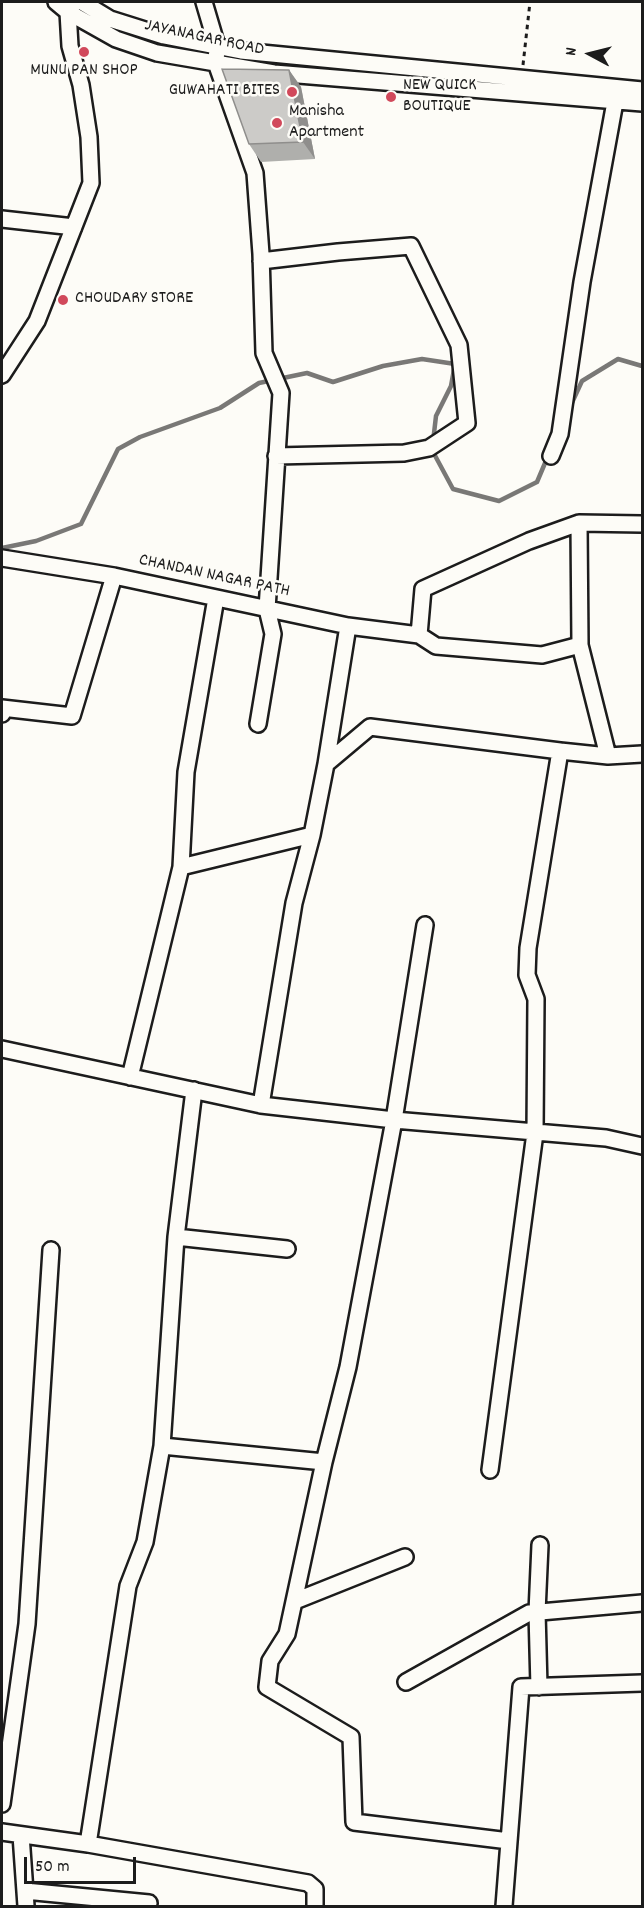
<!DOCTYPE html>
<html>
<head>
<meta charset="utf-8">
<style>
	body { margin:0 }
	#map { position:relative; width:644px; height:1908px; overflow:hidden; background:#fdfcf7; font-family:Dekko,sans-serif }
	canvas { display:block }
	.frame { position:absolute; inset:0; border:3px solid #1c1c1c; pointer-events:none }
	.north { position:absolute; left:560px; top:24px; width:60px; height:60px; -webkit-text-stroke:4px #fdfcf7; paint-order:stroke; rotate:277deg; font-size:16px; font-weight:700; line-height:24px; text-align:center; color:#1c1c1c }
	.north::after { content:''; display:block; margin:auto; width:21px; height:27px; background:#1c1c1c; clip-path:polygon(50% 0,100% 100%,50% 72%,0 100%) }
	.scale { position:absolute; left:24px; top:1857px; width:112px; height:27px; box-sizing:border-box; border:3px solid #1c1c1c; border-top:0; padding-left:8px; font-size:18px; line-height:21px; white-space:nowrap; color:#1c1c1c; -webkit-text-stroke:4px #fdfcf7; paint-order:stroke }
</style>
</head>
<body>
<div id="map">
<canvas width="644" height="1908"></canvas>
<div class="frame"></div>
<div class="north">N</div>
<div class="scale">50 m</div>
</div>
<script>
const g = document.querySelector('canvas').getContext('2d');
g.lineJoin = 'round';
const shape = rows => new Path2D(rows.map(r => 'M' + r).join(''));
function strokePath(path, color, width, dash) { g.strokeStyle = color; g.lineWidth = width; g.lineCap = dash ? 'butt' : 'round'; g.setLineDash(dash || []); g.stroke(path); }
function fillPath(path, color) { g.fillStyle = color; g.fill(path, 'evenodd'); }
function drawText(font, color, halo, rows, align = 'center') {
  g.font = font + ' Dekko,sans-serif'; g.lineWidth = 5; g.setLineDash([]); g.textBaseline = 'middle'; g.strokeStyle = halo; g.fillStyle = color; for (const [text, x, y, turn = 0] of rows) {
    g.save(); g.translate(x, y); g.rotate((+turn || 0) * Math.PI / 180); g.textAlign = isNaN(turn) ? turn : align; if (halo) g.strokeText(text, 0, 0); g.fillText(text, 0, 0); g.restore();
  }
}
strokePath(shape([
	[570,407,582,381,618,359,642,366],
	[432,450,453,489,499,501,537,482,548,456],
	[2,548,36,541,81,524,118,449,140,437,220,408,259,383,307,373,333,382,383,366,422,359,455,364,451,386,436,416,433,442]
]), '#797876', 4.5);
const minor = shape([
	[56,2,68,12,116,39,157,53,274,73,642,103],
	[82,2,110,19,164,36,241,51,642,90],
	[204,2,217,46,216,63,255,173,261,254,264,353,281,393,267,609,273,634,258,724],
	[2,219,74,227],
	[261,261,338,252,411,246,459,345,467,423,429,448,404,453,276,456],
	[2,375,37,321,91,183,89,137,81,85,70,46,68,12,72,7],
	[551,456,560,434,582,282,617,91],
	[579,523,580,645,608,756],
	[2,558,114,576],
	[419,635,436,646,542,655,580,645],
	[2,714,2,708,72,716,114,576,348,626],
	[326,764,348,626,419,635,423,589,529,541,579,523,642,524],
	[181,867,312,835],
	[425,925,394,1120,348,1367,324,1462,287,1634,270,1661,267,1687,351,1737,354,1822,509,1841],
	[2,1049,261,1105,394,1120,606,1138,642,1146],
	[130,1077,181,867,186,772,216,598],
	[261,1105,294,903,312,835,326,764,370,727,560,751,608,756,642,754],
	[176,1237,287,1249],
	[162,1446,324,1462],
	[490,1470,535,1133,536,999,527,975,528,948,560,751],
	[295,1601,405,1557],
	[406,1682,529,1613,642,1603],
	[539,1687,537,1612,540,1545],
	[2,1804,27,1624,51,1250],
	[2,1832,88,1844,128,1586,145,1542,162,1446,176,1237,194,1090],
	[21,1835,26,1906],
	[88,1844,308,1883,315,1889,315,1906],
	[25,1891,149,1903],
	[504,1906,521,1687,642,1683]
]);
strokePath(minor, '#1c1c1c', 20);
strokePath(shape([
	[523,65,530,2]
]), '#1c1c1c', 3, [4.5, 4.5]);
strokePath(minor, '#fdfcf7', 15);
fillPath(shape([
	[289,70,301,87,315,159,261,162,249,144]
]), '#afafac');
fillPath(shape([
	[289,70,301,87,315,159,303,142]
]), '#8f8e8c');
const building = shape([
	[222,69,289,70,303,142,249,144,222,69]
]);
fillPath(building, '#cccbc8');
strokePath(building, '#8f8e8c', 1.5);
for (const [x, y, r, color] of [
	[84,52,6,"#d1495b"],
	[292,92,6,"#d1495b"],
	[391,97,6,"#d1495b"],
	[277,123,6,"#d1495b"],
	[63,300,6,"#d1495b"]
]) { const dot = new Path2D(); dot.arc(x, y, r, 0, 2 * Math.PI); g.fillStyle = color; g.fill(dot); strokePath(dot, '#fdfcf7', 2); }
drawText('18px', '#1c1c1c', '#fdfcf7', [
	["JAYANAGAR ROAD",204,39,12],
	["CHANDAN NAGAR PATH",214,577,12]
]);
drawText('18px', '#1c1c1c', '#fdfcf7', [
	["MUNU PAN SHOP",84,72,"center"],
	["NEW QUICK",403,87],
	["BOUTIQUE",403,108],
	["GUWAHATI BITES",280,92,"right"],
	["Manisha",289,113],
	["Apartment",289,134],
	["CHOUDARY STORE",75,300]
], 'left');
</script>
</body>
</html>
